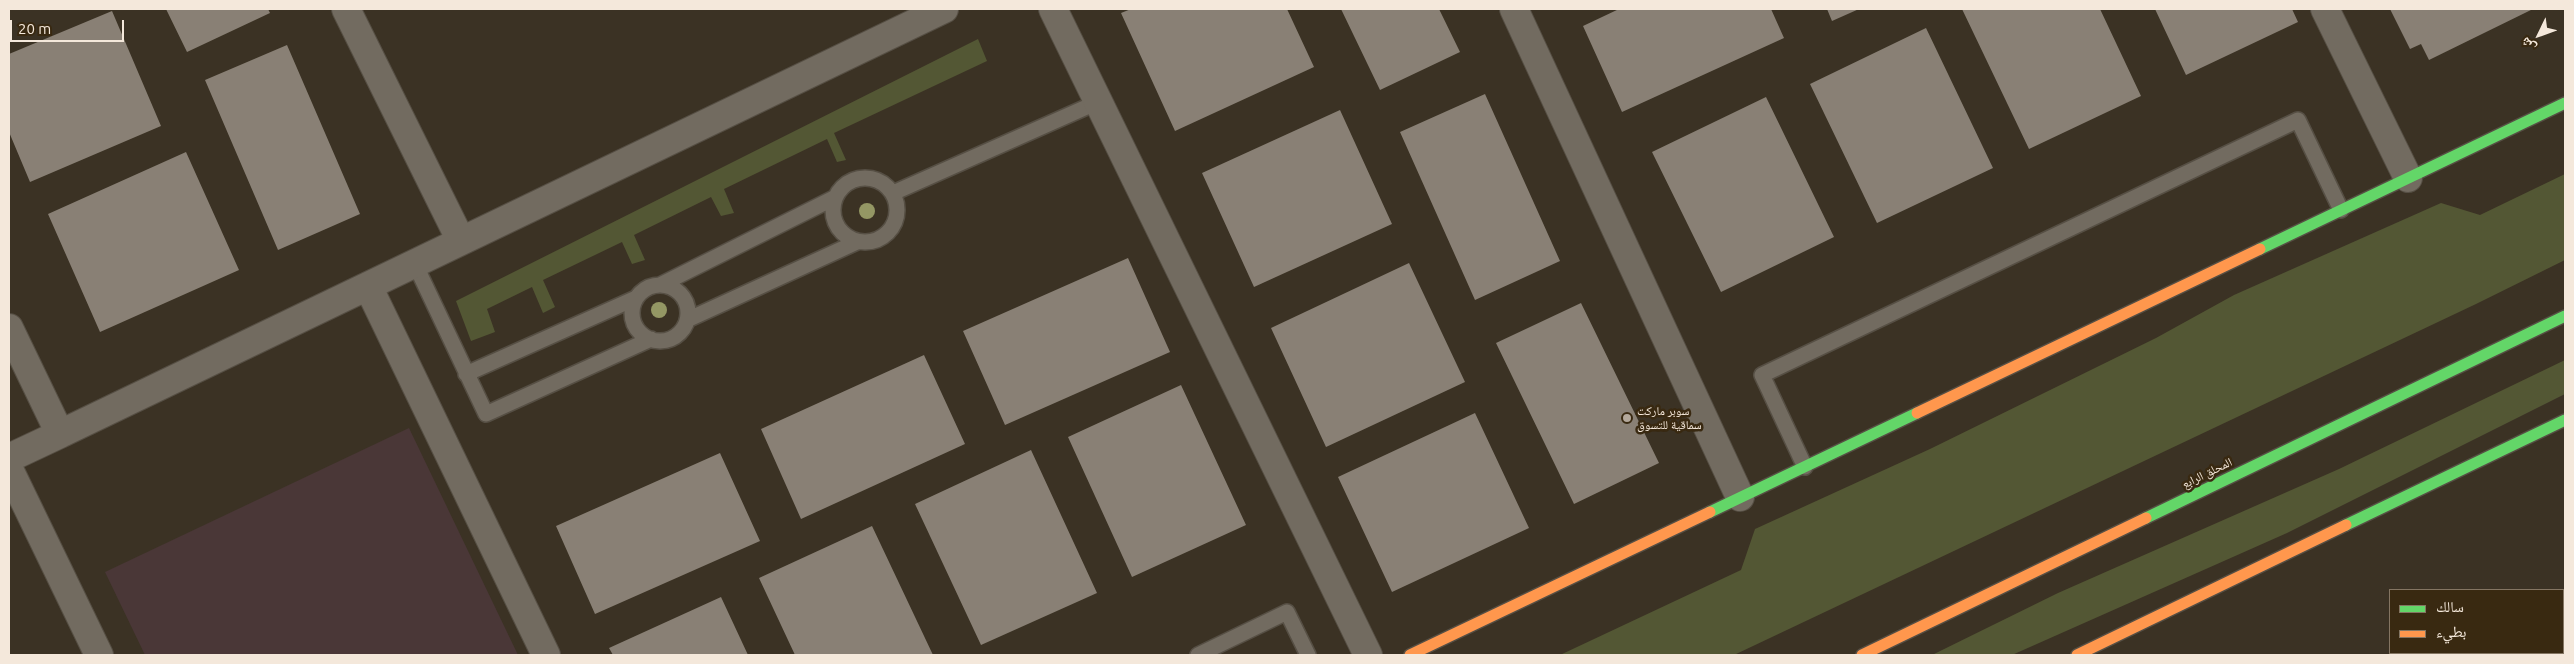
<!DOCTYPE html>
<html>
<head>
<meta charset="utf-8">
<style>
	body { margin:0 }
	#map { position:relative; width:2574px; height:664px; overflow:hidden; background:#3b3224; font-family:Ubuntu,"Noto Naskh Arabic",sans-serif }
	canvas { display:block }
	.frame { position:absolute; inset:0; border:10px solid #f4e8db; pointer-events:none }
	.legend { position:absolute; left:2389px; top:589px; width:175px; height:65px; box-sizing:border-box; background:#392911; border:1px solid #847562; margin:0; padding:6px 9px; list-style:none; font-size:15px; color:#f4e8db }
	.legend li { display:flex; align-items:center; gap:10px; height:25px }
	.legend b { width:25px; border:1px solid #847562 }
	.north { position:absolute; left:2514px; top:10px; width:50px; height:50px; -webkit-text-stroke:4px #392911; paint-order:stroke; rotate:228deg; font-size:14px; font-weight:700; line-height:20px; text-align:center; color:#f4e8db }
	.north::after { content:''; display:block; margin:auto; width:18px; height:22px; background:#f4e8db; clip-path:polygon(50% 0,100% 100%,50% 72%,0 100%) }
	.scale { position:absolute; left:10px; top:20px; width:114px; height:22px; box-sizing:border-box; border:2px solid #f4e8db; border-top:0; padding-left:6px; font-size:15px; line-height:18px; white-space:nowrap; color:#f4e8db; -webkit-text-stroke:4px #392911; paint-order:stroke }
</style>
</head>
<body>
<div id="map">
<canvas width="2574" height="664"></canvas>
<div class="frame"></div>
<ul class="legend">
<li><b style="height:6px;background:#63d668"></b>سالك</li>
<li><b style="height:6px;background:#ff974d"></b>بطيء</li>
</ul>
<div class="north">ش</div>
<div class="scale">20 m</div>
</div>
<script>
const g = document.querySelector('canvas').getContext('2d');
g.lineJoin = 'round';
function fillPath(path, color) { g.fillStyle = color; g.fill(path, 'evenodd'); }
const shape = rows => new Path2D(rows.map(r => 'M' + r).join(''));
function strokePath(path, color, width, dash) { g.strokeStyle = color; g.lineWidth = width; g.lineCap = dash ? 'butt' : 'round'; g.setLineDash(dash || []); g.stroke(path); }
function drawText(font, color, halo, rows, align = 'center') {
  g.font = font + ' Ubuntu,"Noto Naskh Arabic",sans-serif'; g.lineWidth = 5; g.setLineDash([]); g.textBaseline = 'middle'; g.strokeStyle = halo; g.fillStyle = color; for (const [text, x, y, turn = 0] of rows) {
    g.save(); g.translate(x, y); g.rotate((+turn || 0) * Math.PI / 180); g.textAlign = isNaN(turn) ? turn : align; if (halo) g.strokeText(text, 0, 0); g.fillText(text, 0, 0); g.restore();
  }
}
fillPath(shape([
	[409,428,518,655,145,655,105,572]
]), '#4a3737');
fillPath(shape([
	[978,39,987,61,834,133,846,160,837,162,827,139,724,189,734,213,721,216,711,197,634,235,645,260,632,264,622,242,543,280,555,307,543,313,532,287,487,309,495,332,471,341,456,301],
	[2565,174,2565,260,2476,304,1734,655,1560,655,1741,570,1755,529,1930,449,2156,338,2234,295,2441,203,2480,215],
	[2565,360,2565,394,2287,533,2012,655,1932,655,2058,593,2339,469]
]), '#535734');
fillPath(shape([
	[166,9,268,9,270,13,187,52],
	[1131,9,1287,9,1314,67,1175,131,1121,13],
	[1341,9,1439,9,1460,52,1380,90],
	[1619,9,1771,9,1784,38,1622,112,1583,26],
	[1827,9,1859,9,1832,21],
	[1962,9,2100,9,2141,96,2029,149],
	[2155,9,2292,9,2298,22,2186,75],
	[2390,9,2533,9,2429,60,2421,44,2410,49],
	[112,11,161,126,30,182,9,132,9,54],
	[1926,28,1993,168,1877,223,1810,84],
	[287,45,360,214,278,250,205,80],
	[1485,94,1560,261,1475,300,1400,132],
	[1766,97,1834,237,1721,292,1652,152],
	[1340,110,1392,224,1254,287,1202,173],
	[186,152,239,270,100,332,48,214],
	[1128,258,1170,352,1005,425,963,331],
	[1409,263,1465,382,1326,447,1271,328],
	[1581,303,1659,463,1574,504,1496,343],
	[924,355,965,444,801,519,761,429],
	[1181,385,1246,525,1132,577,1068,437],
	[1475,413,1529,528,1392,592,1338,477],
	[1031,450,1097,593,981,645,915,504],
	[720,453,760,541,595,614,556,526],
	[872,526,933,655,795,655,759,578],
	[721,597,748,655,613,655,609,648]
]), '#898075');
const lane = shape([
	'833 210a32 32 0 1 1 64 0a32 32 0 1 1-64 0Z',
	[893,193,1098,102],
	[415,264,486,414,651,339],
	[660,285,834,198],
	'632 313a28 28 0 1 1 56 0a28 28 0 1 1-56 0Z',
	[687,320,857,242],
	[466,374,636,298],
	[1805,467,1762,375,2298,120,2341,210],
	[1198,655,1287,612,1308,655]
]);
const street = shape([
	[346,9,461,241],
	[1053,9,1368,655],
	[1514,9,1740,497],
	[2325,9,2408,178],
	[368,286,546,655],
	[9,328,60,434,944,9],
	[9,458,60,434],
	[9,469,99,655]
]);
const fast = shape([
	[2260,249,2565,103],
	[1710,512,1917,413],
	[2146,518,2565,316],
	[2346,525,2565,420]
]);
const slow = shape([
	[1917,413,2260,249],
	[1410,655,1710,512],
	[1862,655,2146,518],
	[2077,655,2346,525]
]);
strokePath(lane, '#564f44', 18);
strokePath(street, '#564f44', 30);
strokePath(fast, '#564f44', 14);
strokePath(slow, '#564f44', 14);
strokePath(lane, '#726b60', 15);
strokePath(street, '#726b60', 28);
strokePath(fast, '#63d668', 11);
strokePath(slow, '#ff974d', 11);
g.fillStyle = '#949764';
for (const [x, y] of [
	[867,211],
	[659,310]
]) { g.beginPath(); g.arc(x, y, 8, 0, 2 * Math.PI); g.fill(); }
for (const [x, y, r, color] of [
	[1627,418,5,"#b3a89b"]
]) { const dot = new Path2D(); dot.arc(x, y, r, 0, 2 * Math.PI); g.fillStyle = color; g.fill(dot); strokePath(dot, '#392911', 2); }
drawText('12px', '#f4e8db', '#392911', [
	["سوبر ماركت",1637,411],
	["سماقية للتسوق",1637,425]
], 'left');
drawText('12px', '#f4e8db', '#392911', [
	["المحلق الرابع",2207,473,-26]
]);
</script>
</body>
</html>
